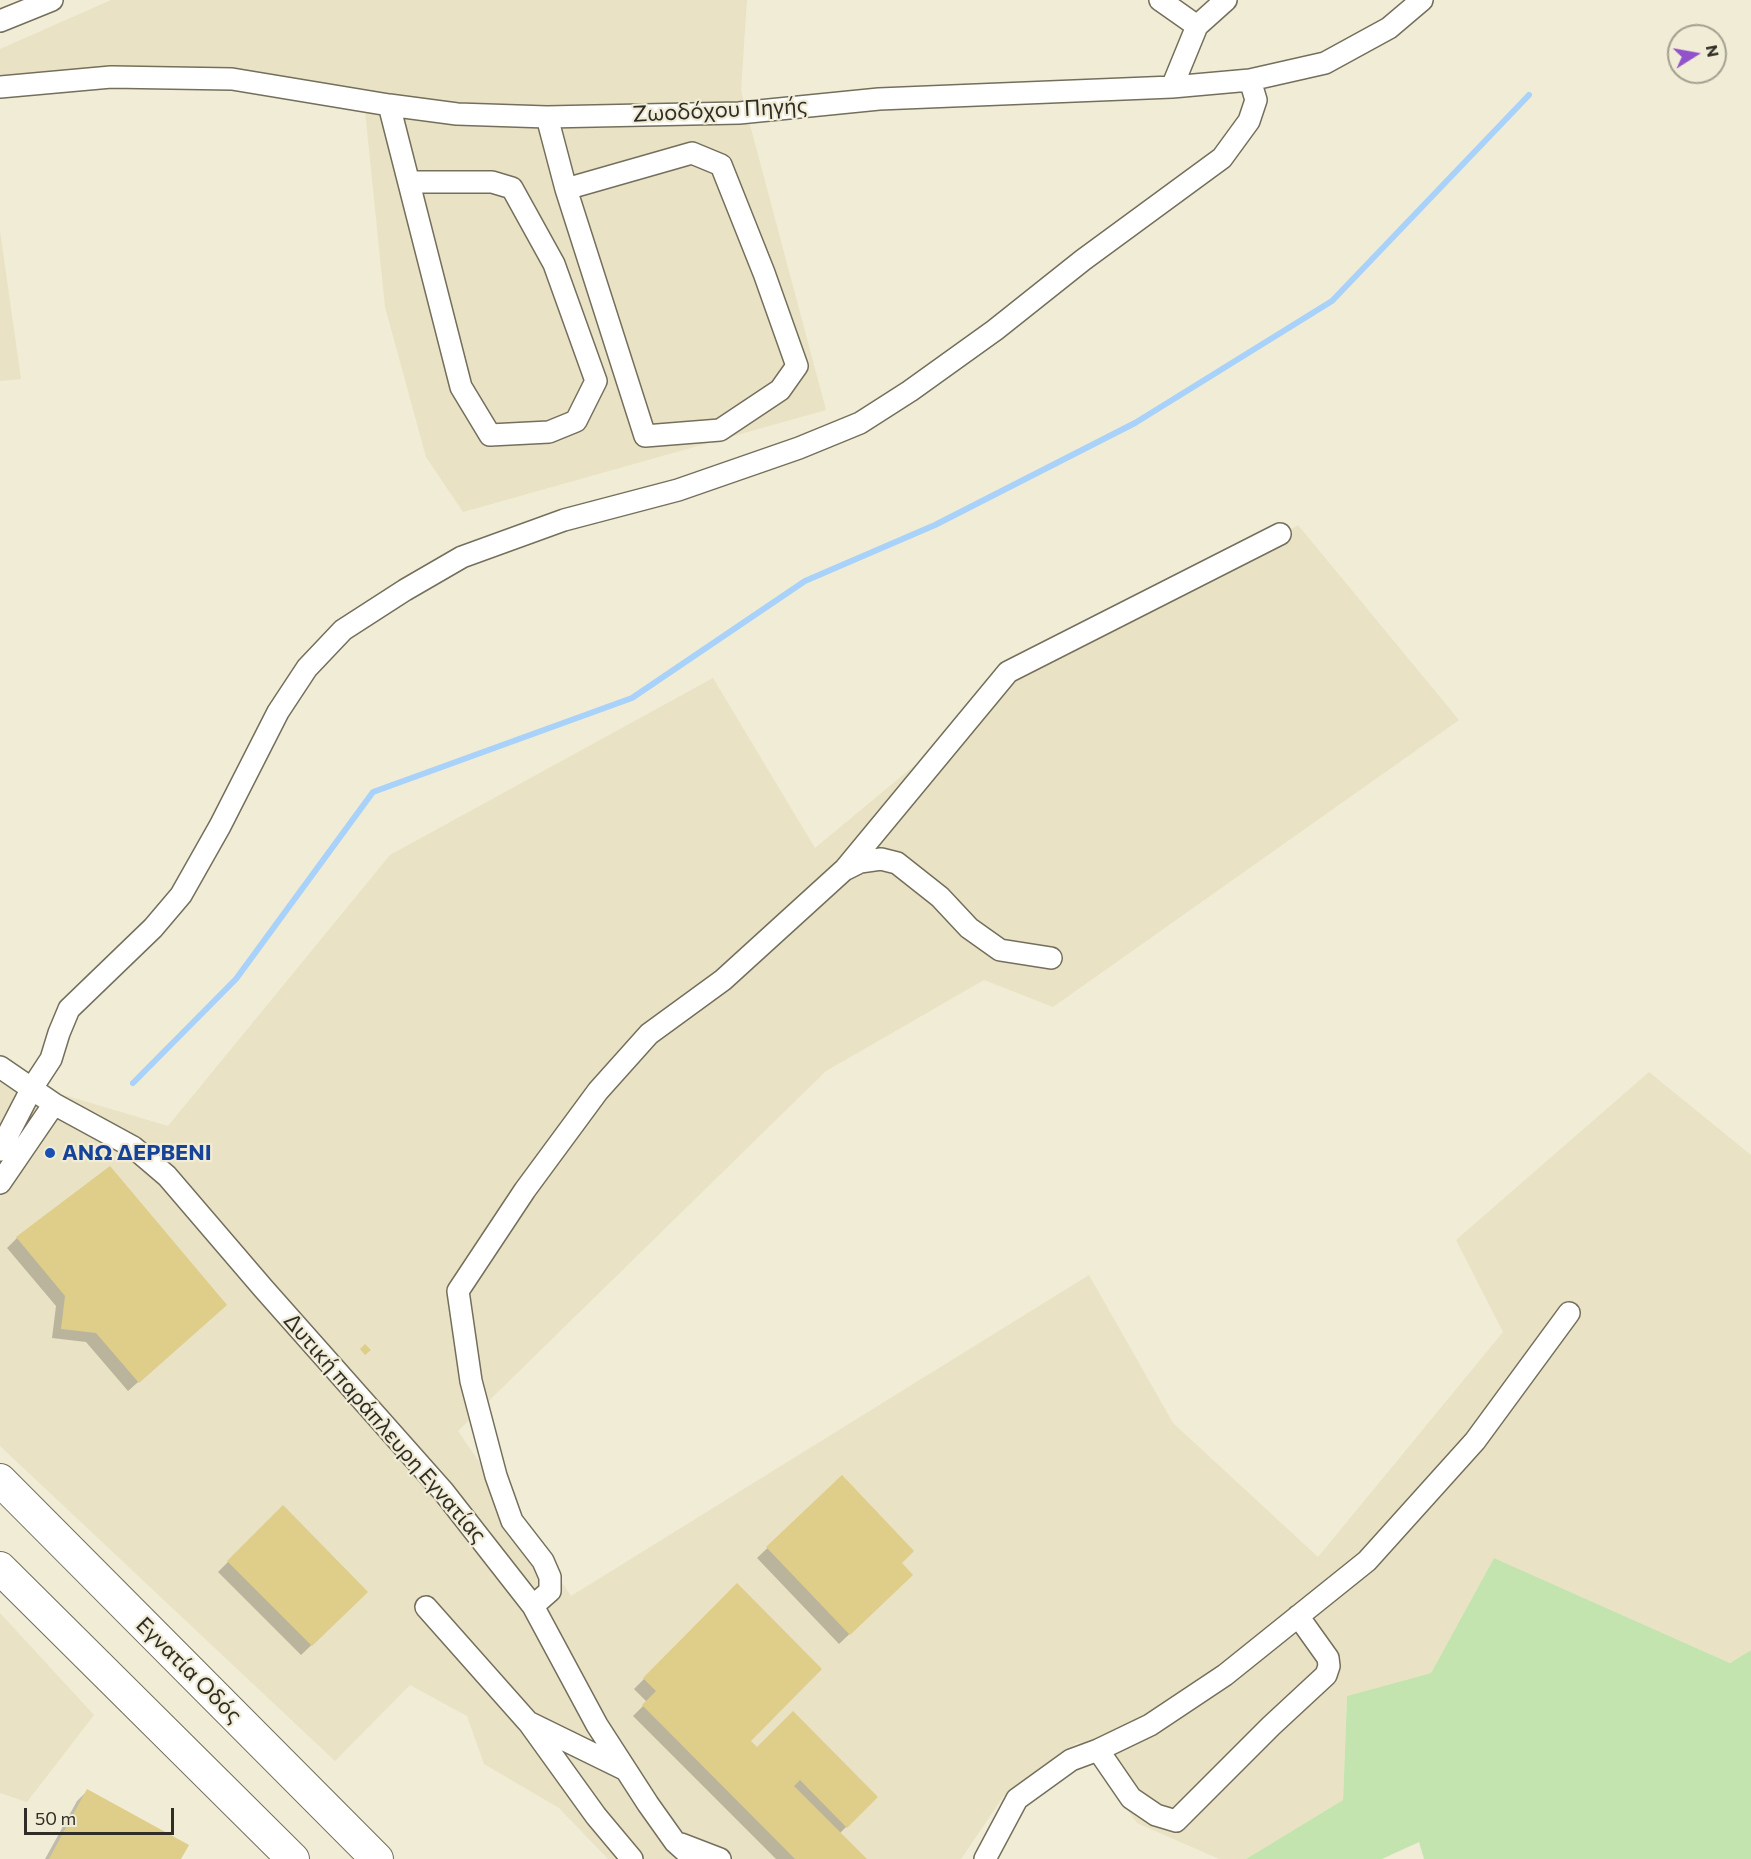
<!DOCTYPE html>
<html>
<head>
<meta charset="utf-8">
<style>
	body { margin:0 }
	#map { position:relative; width:1751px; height:1859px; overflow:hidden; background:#f1ecd6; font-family:Commissioner,sans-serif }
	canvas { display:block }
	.north { position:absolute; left:1667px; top:24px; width:60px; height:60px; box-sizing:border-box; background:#f1ecd6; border:2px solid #a3a08f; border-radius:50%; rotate:79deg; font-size:16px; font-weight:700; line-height:24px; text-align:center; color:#2f2d25 }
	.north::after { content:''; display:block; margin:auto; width:21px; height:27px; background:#9253ca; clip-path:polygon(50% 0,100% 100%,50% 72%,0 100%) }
	.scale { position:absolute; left:24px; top:1808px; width:150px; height:27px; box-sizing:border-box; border:3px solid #2f2d25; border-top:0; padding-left:8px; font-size:18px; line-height:21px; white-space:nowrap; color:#2f2d25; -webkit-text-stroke:4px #f1ecd6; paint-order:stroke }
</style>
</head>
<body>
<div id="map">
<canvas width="1751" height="1859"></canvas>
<div class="north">N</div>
<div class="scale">50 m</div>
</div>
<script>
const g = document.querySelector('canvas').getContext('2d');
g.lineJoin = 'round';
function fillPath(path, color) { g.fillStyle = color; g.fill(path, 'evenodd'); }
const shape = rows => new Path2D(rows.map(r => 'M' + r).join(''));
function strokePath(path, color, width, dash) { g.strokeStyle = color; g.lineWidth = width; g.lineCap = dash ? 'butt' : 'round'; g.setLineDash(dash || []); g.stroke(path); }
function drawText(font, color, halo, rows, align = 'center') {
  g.font = font + ' Commissioner,sans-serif'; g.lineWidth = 4.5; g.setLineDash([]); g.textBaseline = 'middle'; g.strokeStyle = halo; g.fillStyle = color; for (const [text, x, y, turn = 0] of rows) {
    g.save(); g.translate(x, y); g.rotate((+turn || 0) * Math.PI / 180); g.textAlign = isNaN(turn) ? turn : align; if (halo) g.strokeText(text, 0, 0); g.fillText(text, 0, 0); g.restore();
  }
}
fillPath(shape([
	[111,0,747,0,741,91,826,410,463,512,426,457,385,307,364,101,232,79,0,81,0,49],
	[0,231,21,379,0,381],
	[1298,525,1459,720,1053,1007,984,980,826,1071,458,1431,571,1596,1089,1275,1173,1423,1318,1557,1503,1332,1456,1240,1649,1072,1751,1155,1751,1650,1730,1663,1494,1558,1431,1673,1347,1696,1343,1800,1246,1859,1219,1859,1137,1823,1078,1742,1003,1797,961,1859,608,1859,559,1808,484,1764,467,1716,410,1685,335,1761,0,1446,0,1076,168,1126,390,855,713,678,815,848,1021,677],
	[0,1613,94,1715,27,1802,0,1793]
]), '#e9e2c5');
fillPath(shape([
	[1494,1558,1730,1663,1751,1650,1751,1859,1424,1859,1419,1842,1382,1859,1246,1859,1343,1800,1347,1696,1431,1673]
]), '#c4e4af');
fillPath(shape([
	[110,1168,225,1305,128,1391,86,1342,52,1338,56,1306,7,1248,17,1238],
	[842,1477,900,1563,911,1575,839,1644,757,1558],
	[283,1507,357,1602,301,1655,218,1572],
	[737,1586,749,1741,757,1749,876,1797,840,1833,864,1859,776,1859,633,1716,647,1702,634,1689],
	[87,1791,180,1859,45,1859,77,1801]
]), '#0003');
strokePath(shape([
	[133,1083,236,979,373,792,632,698,805,581,935,525,1135,423,1332,301,1529,95]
]), '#a9d2fb', 6);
fillPath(shape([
	[110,1166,227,1305,139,1383,96,1333,61,1329,65,1296,16,1237],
	[365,1344,371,1350,365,1355,360,1349],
	[842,1475,914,1551,902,1563,913,1575,850,1635,766,1547],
	[283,1505,368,1592,312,1646,227,1561],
	[737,1583,822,1669,751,1741,757,1747,793,1711,878,1797,847,1828,800,1780,794,1786,867,1859,795,1859,642,1705,656,1691,643,1678],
	[87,1789,189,1845,181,1859,49,1859]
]), '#dece89');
const minor = shape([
	[1160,0,1197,26],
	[0,21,52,0],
	[0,87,111,77,232,79,389,105,457,114,547,117,739,113,879,99,1172,87,1250,80,1325,63,1389,28,1422,0],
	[1172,87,1197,26,1226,0],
	[389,105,461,387,490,435,549,432,576,421,596,381,554,264,512,188,492,182,410,182],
	[547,117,566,189,645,436,720,430,780,390,797,366,764,273,721,165,692,153,566,189],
	[846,869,860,862,881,859,897,863,940,897,969,928,1000,950,1051,958],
	[0,1067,54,1104,133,1147,167,1176,263,1288,443,1491,533,1606,597,1725,648,1804,675,1842,694,1859],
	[0,1150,32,1088,51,1059,59,1033,69,1009,153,928,181,895,220,826,278,712,307,668,343,630,405,590,462,557,564,520,678,490,799,448,860,423,910,391,995,330,1083,260,1222,158,1249,121,1256,100,1250,80],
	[0,1183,54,1104],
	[533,1606,550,1591,550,1577,543,1561,512,1521,496,1476,471,1381,458,1291,525,1190,598,1091,649,1034,723,980,845,869,1008,672,1280,534],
	[426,1607,528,1722,626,1770],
	[529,1723,596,1816,632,1859],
	[1098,1750,1131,1798,1156,1815,1176,1821,1271,1726,1326,1675,1329,1666,1328,1658,1298,1616],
	[681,1844,720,1859],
	[985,1859,1017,1799,1071,1760,1098,1750,1150,1725,1225,1675,1367,1561,1475,1441,1569,1313]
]);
const highway = shape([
	[0,1480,377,1859],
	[0,1568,293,1859]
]);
strokePath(minor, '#746f5c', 24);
strokePath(highway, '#746f5c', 34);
strokePath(minor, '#fff', 21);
strokePath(highway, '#fff', 32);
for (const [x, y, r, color] of [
	[50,1153,6,"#1a4fb4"]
]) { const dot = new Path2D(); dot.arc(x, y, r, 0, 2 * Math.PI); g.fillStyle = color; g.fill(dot); strokePath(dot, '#f1ecd6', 2); }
drawText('22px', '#2f2d25', '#f1ecd6', [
	["Ζωοδόχου Πηγής",720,110,-3],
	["Δυτική παράπλευρη Εγνατίας",385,1428,49],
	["Εγνατία Οδός",189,1670,45]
]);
drawText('bold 22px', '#164399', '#f1ecd6', [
	["ΑΝΩ ΔΕΡΒΕΝΙ",62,1153]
], 'left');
</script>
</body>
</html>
